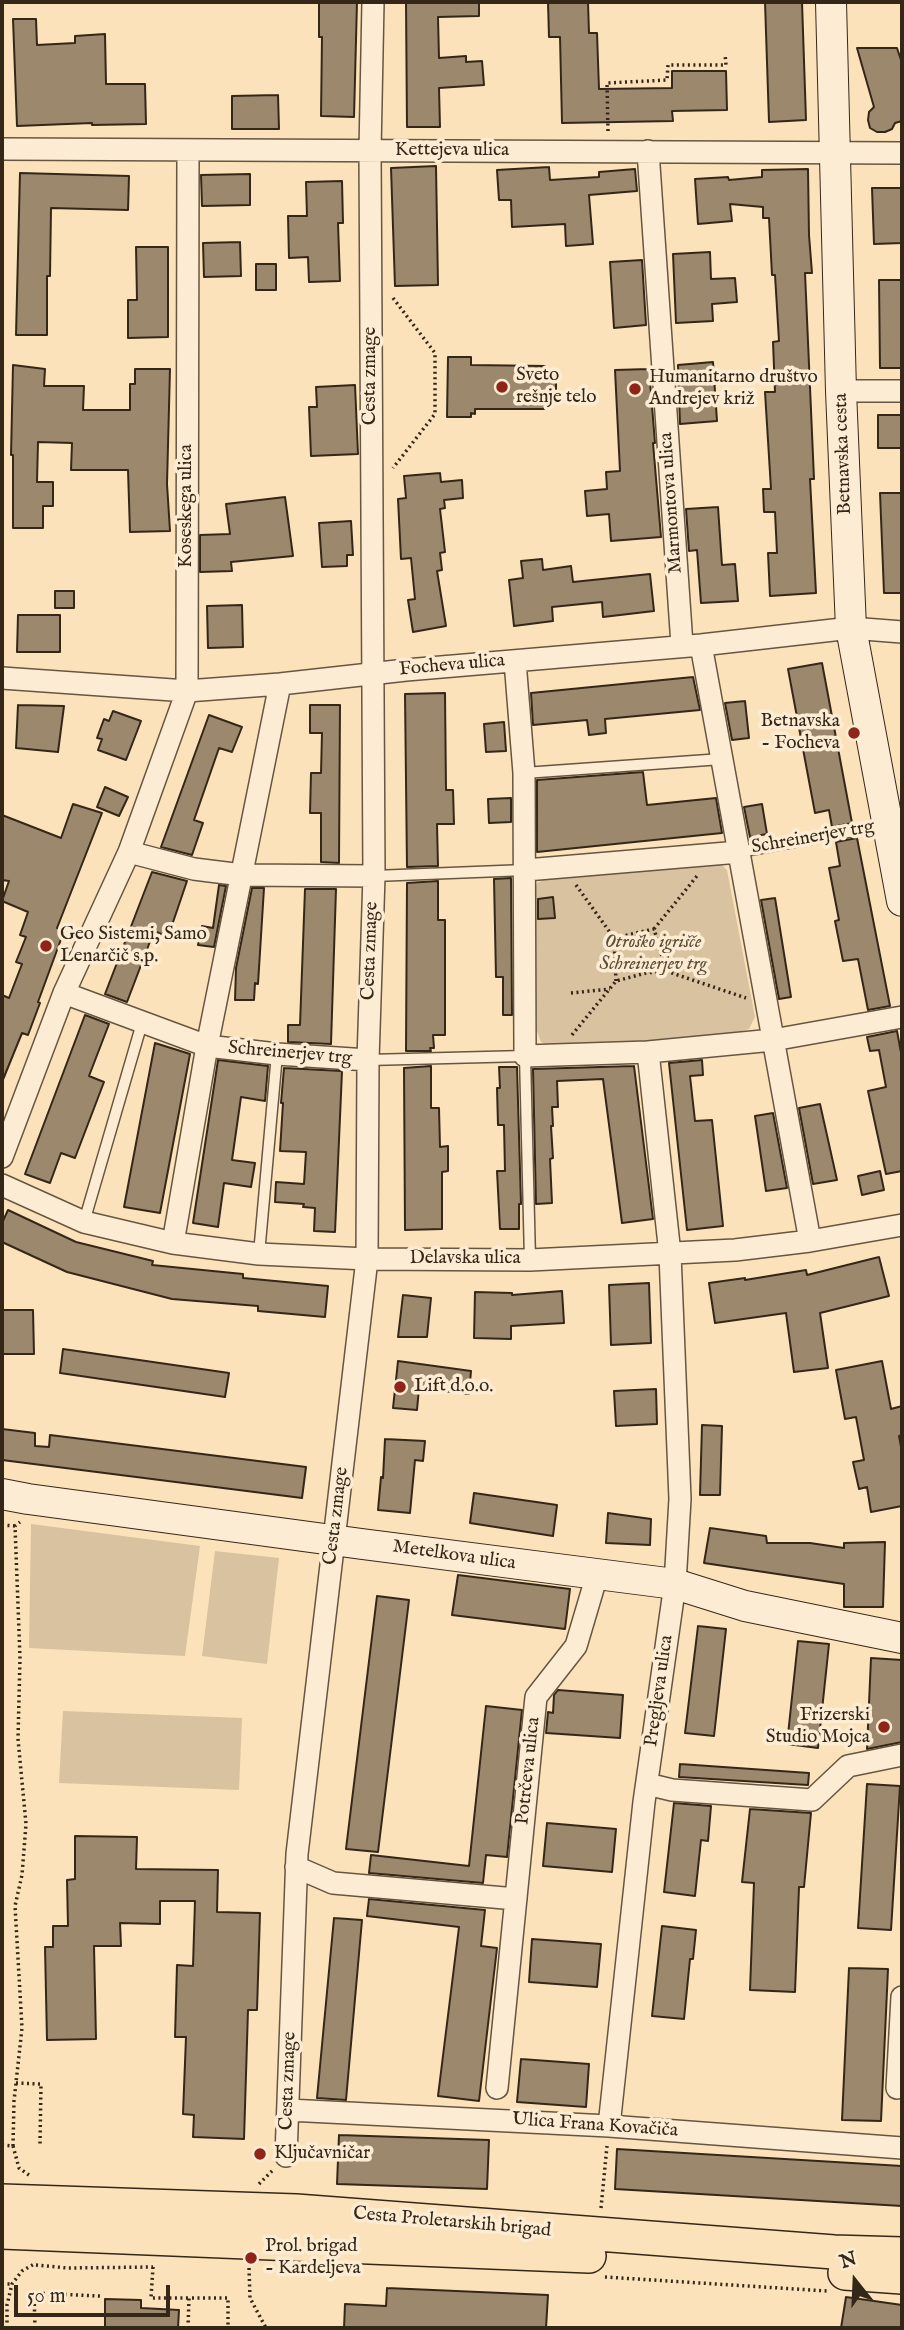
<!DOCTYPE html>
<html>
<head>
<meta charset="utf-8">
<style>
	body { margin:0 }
	#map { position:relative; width:904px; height:2330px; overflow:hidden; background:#fbe2bb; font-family:"IM FELL English",serif }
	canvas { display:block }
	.frame { position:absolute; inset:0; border:4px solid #352718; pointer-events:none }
	.north { position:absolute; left:820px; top:2246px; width:70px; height:70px; -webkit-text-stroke:5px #fcecd3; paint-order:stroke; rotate:342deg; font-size:19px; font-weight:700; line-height:28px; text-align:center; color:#352718 }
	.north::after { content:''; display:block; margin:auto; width:24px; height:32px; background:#352718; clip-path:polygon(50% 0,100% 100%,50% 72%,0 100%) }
	.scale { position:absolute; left:14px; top:2285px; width:156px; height:32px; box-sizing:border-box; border:4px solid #352718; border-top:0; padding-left:9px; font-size:21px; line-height:24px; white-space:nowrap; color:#352718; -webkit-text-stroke:5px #fcecd3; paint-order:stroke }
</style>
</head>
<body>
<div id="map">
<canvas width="904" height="2330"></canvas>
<div class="frame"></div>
<div class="north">N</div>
<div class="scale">50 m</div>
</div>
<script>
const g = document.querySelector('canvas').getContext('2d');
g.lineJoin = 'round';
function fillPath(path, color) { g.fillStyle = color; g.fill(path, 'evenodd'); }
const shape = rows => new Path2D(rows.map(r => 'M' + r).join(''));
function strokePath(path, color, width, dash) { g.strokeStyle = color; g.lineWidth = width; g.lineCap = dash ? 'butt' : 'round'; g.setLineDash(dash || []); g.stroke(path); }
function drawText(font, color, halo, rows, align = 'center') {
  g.font = font + ' "IM FELL English",serif'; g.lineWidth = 7; g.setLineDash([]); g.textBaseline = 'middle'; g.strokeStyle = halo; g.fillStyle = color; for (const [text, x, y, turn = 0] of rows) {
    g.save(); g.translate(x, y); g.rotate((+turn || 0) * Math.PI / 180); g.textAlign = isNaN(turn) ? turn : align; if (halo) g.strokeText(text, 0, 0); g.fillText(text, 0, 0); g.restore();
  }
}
fillPath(shape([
	[708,860,721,864,727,870,755,1017,749,1029,734,1033,556,1049,541,1042,537,1031,532,893,537,883,543,880],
	[31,1524,200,1546,185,1656,29,1648],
	[215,1551,279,1558,267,1664,202,1656],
	[63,1711,242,1718,239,1790,59,1783]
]), '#d9c29f');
const building = shape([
	[319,2,357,2,354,117,321,116,322,37,319,37,319,2],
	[406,2,479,2,479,16,438,17,439,58,466,56,466,62,482,61,484,85,439,88,440,127,407,127,406,2],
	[548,2,588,2,589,33,597,33,599,89,672,88,672,71,726,71,727,110,672,111,673,121,562,123,560,37,549,37,548,2],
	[765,2,802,2,806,120,769,122,765,2],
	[13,19,36,19,37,45,75,43,75,36,105,34,106,84,145,84,146,124,92,125,92,123,17,126,13,19],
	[857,48,897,48,902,63,902,121,895,123,892,129,885,132,877,132,870,128,868,120,869,112,874,107,857,48],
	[278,95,279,129,232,129,232,96,278,95],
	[436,166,438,285,395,286,391,168,436,166],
	[549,167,550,180,599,177,599,172,635,169,637,191,589,195,593,244,566,246,565,224,512,227,511,200,499,200,497,170,549,167],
	[808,169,809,235,812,273,805,273,814,479,810,479,816,593,770,596,768,553,777,553,775,512,764,512,763,489,771,489,765,392,775,392,773,342,779,341,775,275,772,275,769,218,763,218,763,207,730,204,732,221,698,224,695,179,728,177,729,180,762,177,762,170,808,169],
	[20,173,129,176,128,210,51,208,50,276,47,276,47,335,16,335,20,173],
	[250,174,250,205,202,206,201,175,250,174],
	[342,181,343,223,338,223,340,281,309,282,308,257,289,258,288,216,307,216,306,182,342,181],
	[872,188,902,188,902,243,874,244,872,188],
	[240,242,241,276,204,277,203,243,240,242],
	[136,247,168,247,168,337,128,338,128,300,137,300,136,247],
	[710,252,711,279,735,278,737,302,712,304,713,321,676,323,673,254,710,252],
	[642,260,646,325,614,328,610,262,642,260],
	[256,264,276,264,276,290,256,290,256,264],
	[879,280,902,280,902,368,880,368,879,280],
	[448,357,471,357,471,365,545,366,545,373,556,373,556,401,545,401,545,409,475,409,475,414,471,413,471,417,447,417,448,357],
	[713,362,717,421,680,424,678,365,713,362],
	[13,365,45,369,44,386,84,386,83,410,130,410,130,384,135,384,135,369,170,369,167,484,170,531,130,532,128,470,71,470,72,443,38,442,37,482,53,482,53,506,43,506,43,528,13,528,13,455,11,455,13,365],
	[649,369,655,443,653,443,661,537,611,541,609,514,587,516,585,491,607,489,606,472,620,471,615,370,649,369],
	[355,385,358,454,311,456,309,407,317,407,316,387,355,385],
	[878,415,902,415,902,448,878,448,878,415],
	[440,473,441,482,462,480,463,498,444,500,445,508,440,509,445,552,440,553,442,570,437,571,446,626,413,632,408,600,415,599,411,558,401,559,398,499,406,498,404,476,440,473],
	[880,493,902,493,902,593,884,593,880,493],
	[285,497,293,556,231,562,232,571,200,572,200,535,230,534,226,504,285,497],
	[718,507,722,565,735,564,738,601,701,603,697,550,689,551,686,509,718,507],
	[351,521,353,555,347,555,347,566,322,567,319,523,351,521],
	[542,559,543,570,571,566,573,582,650,574,654,611,603,617,602,602,552,607,553,621,514,626,509,580,523,578,521,561,542,559],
	[55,591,74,591,74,608,55,608,55,591],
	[242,605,243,647,208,648,207,606,242,605],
	[18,615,60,615,60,652,17,652,18,615],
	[822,663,852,823,832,827,829,810,815,813,788,669,822,663],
	[693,677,700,710,605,719,606,733,589,735,587,720,533,725,531,693,693,677],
	[445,693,446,790,453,790,454,824,437,824,438,866,407,867,405,694,445,693],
	[745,701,749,738,732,740,725,703,745,701],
	[18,705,64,706,58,752,16,748,18,705],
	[310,705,340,705,339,863,321,862,321,813,310,813,311,773,321,773,322,733,310,733,310,705],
	[113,711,141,721,126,760,98,750,102,739,97,738,104,719,109,721,113,711],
	[209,715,242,727,232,752,219,748,194,820,203,823,192,855,161,847,209,715],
	[504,722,506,751,486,752,484,724,504,722],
	[643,772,647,805,716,798,722,833,537,852,537,780,643,772],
	[105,787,128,797,119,816,97,807,105,787],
	[511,798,511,822,489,823,488,799,511,798],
	[73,804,102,813,57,928,64,931,38,1002,40,1003,28,1035,22,1033,2,1082,2,995,9,998,22,964,16,962,26,937,20,935,28,912,2,901,9,881,2,880,2,815,61,838,73,804],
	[762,804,767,834,750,837,744,807,762,804],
	[857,838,890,1006,868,1010,858,959,843,961,835,921,839,920,829,868,840,866,836,842,857,838],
	[152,872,187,881,168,937,154,931,127,1002,105,994,152,872],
	[511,878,512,1015,503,1015,503,977,496,977,494,879,511,878],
	[438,881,438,920,445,920,445,1035,433,1035,434,1048,430,1048,431,1051,406,1051,407,883,438,881],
	[219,885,226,886,214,947,198,945,202,926,213,928,219,885],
	[252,888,264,888,258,984,255,983,254,1000,235,1000,236,968,252,888],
	[305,889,336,889,331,1044,288,1042,288,1025,300,1025,305,889],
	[553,897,555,918,538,919,538,899,553,897],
	[775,898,791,997,779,999,761,900,775,898],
	[85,1015,109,1024,89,1076,104,1082,75,1158,61,1153,50,1183,25,1174,85,1015],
	[897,1031,902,1058,902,1171,886,1174,868,1091,886,1087,879,1050,870,1051,867,1037,897,1031],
	[155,1043,190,1054,160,1213,124,1207,155,1043],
	[218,1060,268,1066,265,1101,241,1097,232,1160,255,1163,251,1187,224,1183,218,1227,193,1223,218,1060],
	[702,1060,703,1075,690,1076,695,1121,712,1120,723,1226,687,1230,669,1063,702,1060],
	[431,1066,431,1108,439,1108,440,1147,448,1146,448,1171,442,1172,442,1229,405,1230,404,1068,431,1066],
	[634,1066,653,1219,622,1223,603,1079,557,1081,558,1107,552,1107,553,1126,551,1126,553,1158,550,1159,552,1203,536,1204,533,1069,634,1066],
	[499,1067,517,1067,521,1204,519,1204,519,1229,500,1229,497,1171,505,1171,504,1125,498,1125,497,1088,500,1088,499,1067],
	[284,1068,342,1071,335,1232,314,1231,315,1208,303,1207,304,1204,275,1202,276,1182,304,1184,306,1152,280,1151,283,1103,281,1103,284,1068],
	[820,1104,837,1180,813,1184,799,1108,820,1104],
	[773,1113,787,1188,766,1191,755,1116,773,1113],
	[880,1171,884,1190,862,1195,858,1176,880,1171],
	[8,1210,76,1242,153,1261,152,1265,243,1274,243,1278,328,1286,325,1317,258,1311,258,1306,172,1299,67,1272,2,1242,2,1223,8,1210],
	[879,1257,889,1296,820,1313,828,1368,794,1372,786,1313,715,1323,709,1283,745,1278,745,1280,806,1270,807,1275,879,1257],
	[649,1283,651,1343,611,1345,609,1285,649,1283],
	[562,1291,564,1323,511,1326,511,1339,474,1338,475,1292,512,1293,512,1295,562,1291],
	[403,1295,431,1298,427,1337,398,1337,403,1295],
	[2,1310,33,1310,34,1354,2,1354,2,1310],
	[63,1349,229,1373,225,1397,60,1373,63,1349],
	[398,1361,471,1371,469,1394,419,1388,417,1410,393,1408,398,1361],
	[882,1361,891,1409,902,1406,902,1435,899,1436,902,1452,902,1506,871,1512,867,1487,859,1489,853,1462,864,1460,856,1417,845,1419,836,1370,882,1361],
	[656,1389,657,1424,616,1426,614,1391,656,1389],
	[702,1425,722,1426,720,1495,700,1495,702,1425],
	[2,1429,35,1433,35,1446,49,1447,50,1435,306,1467,302,1498,2,1460,2,1429],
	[385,1439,425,1441,423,1461,415,1460,410,1513,378,1510,381,1477,383,1478,385,1439],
	[474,1493,557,1505,553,1536,470,1523,474,1493],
	[608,1513,651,1519,650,1545,606,1543,608,1513],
	[710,1528,766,1536,767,1543,810,1543,844,1548,844,1543,885,1542,883,1607,844,1607,844,1584,704,1563,710,1528],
	[458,1575,570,1589,565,1629,452,1615,458,1575],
	[377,1596,409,1600,378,1852,346,1849,377,1596],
	[698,1626,726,1629,714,1736,685,1733,698,1626],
	[798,1641,829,1644,818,1748,787,1744,798,1641],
	[871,1658,902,1660,902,1742,867,1749,871,1658],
	[558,1690,623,1695,620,1738,546,1733,548,1712,553,1713,554,1695,558,1690],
	[486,1706,522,1710,507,1857,486,1855,483,1883,369,1873,371,1855,469,1866,486,1706],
	[680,1764,809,1773,808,1785,679,1777,680,1764],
	[867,1784,900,1786,891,1930,858,1928,867,1784],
	[674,1803,711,1806,708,1841,701,1840,695,1896,664,1892,674,1803],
	[750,1809,811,1813,804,1887,799,1887,795,1992,750,1990,754,1883,742,1882,750,1809],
	[547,1823,616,1829,612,1872,543,1866,547,1823],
	[75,1836,137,1837,136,1869,218,1870,217,1912,260,1913,257,2010,248,2010,244,2139,193,2137,194,2115,183,2114,186,2037,175,2037,177,1965,193,1966,195,1901,160,1901,160,1924,120,1923,121,1946,94,1946,96,2039,47,2040,45,1947,53,1947,53,1926,68,1926,67,1880,75,1879,75,1836],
	[369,1899,485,1910,481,1946,497,1948,479,2101,438,2096,459,1927,367,1916,369,1899],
	[334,1918,362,1920,346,2100,317,2098,334,1918],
	[662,1926,696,1930,693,1959,690,1959,684,2019,652,2016,662,1926],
	[532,1939,601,1944,597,1987,529,1982,532,1939],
	[849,1968,888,1969,881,2121,842,2120,849,1968],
	[521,2059,589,2064,586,2107,517,2102,521,2059],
	[339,2135,489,2140,487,2189,337,2184,339,2135],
	[617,2149,902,2166,902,2206,615,2189,617,2149],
	[387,2288,548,2295,546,2328,344,2328,345,2304,386,2306,387,2288],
	[846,2297,902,2305,902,2328,841,2328,846,2297],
	[105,2299,141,2300,141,2308,179,2310,178,2328,105,2328,105,2299]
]);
fillPath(building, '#9c886d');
strokePath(building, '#352718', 2);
const lane = shape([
	[524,773,722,759],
	[739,852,886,825],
	[374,876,526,870],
	[368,1060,525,1056,530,1260],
	[84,1222,142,1023],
	[259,1254,277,1054]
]);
const street = shape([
	[2,149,902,153],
	[648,151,682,645],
	[841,391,902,391],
	[701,645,810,1241],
	[515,661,524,773,525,1056,648,1052,773,1040,902,1017],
	[2,678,187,691,280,684,406,670,701,645,851,628,902,632],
	[129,852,194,869,242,875,374,876],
	[526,870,739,852],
	[64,993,207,1046,277,1054,368,1060],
	[2,1157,64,993,129,852,187,691,188,151],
	[2,1185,84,1222,173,1243,259,1254,367,1259,530,1260,735,1250,810,1241,902,1225],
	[173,1243,207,1046,280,684],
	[647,1784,672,1790,812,1800,848,1766,902,1755],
	[296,1867,333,1883,516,1899],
	[497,2088,536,1697,576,1646,597,1575],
	[897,2088,902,1997],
	[288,2110,609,2126,902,2148],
	[609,2126,644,1802,675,1584,680,1499,670,1254,648,1052],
	[286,2156,297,1854,367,1259,368,1060,374,876,370,151,373,2]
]);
const secondary = shape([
	[831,2,841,391,851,628,902,901],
	[2,1494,28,1499,362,1544,675,1584,745,1606,902,1638]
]);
const primary = shape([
	[2,2201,296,2211,834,2252,902,2254],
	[2,2232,589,2256],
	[845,2273,902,2277]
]);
strokePath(lane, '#665641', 13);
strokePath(street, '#665641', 24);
strokePath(secondary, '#352718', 32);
strokePath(primary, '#352718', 36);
strokePath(shape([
	[608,131,607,83,667,80,668,65,726,65,725,54],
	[393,298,435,353,435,414,393,468],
	[576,885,614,938],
	[654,929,697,876],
	[616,981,614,938,654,929,666,970],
	[571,993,610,989],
	[572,1035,616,981,646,973,666,971,746,998],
	[2,1525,15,1526],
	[16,2083,41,2084,40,2144],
	[2,2145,13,2146,19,2168,29,2175],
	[13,2146,14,2101,22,2028,15,1906,22,1875,26,1824,18,1739,20,1658,15,1526,20,1522],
	[259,2184,273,2170],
	[601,2208,607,2146],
	[36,2265,67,2268,153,2267],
	[153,2267,151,2298,189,2298],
	[249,2268,250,2298,266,2328],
	[605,2277,827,2291],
	[2,2284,12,2284],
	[7,2328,7,2305,12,2284,22,2271,36,2263],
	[35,2328,34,2293,100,2296],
	[188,2328,189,2298,228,2298,228,2328]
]), '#352718', 3.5, [2, 3.5]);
strokePath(lane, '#fcecd3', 10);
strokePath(street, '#fcecd3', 21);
strokePath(secondary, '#fcecd3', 30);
strokePath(primary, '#fbe2bb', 33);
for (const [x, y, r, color] of [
	[502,387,7,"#8f2418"],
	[635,389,7,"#8f2418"],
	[854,733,7,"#8f2418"],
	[46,946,7,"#8f2418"],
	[400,1387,7,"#8f2418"],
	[884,1727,7,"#8f2418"],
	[260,2154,7,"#8f2418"],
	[251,2258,7,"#8f2418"]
]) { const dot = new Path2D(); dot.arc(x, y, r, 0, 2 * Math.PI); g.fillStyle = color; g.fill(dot); strokePath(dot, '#fcecd3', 2.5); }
drawText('19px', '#352718', '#fcecd3', [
	["Kettejeva ulica",452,151],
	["Cesta zmage",371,376,-90],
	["Betnavska cesta",844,454,-92],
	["Marmontova ulica",672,503,-94],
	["Koseskega ulica",187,506,-90],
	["Focheva ulica",452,666,-5],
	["Schreinerjev trg",813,838,-10],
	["Cesta zmage",371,951,-88],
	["Schreinerjev trg",290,1054,5],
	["Delavska ulica",465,1259],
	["Cesta zmage",337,1516,-83],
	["Metelkova ulica",454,1556,8],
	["Pregljeva ulica",660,1691,-82],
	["Potrčeva ulica",529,1771,-84],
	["Cesta zmage",289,2081,-88],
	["Ulica Frana Kovačiča",595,2126,4],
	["Cesta Proletarskih brigad",452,2223,5]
]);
drawText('19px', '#352718', '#fcecd3', [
	["Sveto",516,376],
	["rešnje telo",516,398],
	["Humanitarno društvo",649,378],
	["Andrejev križ",649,400],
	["Betnavska",840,722,"right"],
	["- Focheva",840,744,"right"],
	["Geo Sistemi, Samo",60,935],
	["Lenarčič s.p.",60,957],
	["Lift d.o.o.",414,1387],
	["Frizerski",870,1716,"right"],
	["Studio Mojca",870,1738,"right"],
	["Ključavničar",274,2154],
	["Prol. brigad",265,2247],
	["- Kardeljeva",265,2269]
], 'left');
drawText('italic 19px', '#5e4e3a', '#fcecd3', [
	["Otroško igrišče",653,943],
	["Schreinerjev trg",653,965]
]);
</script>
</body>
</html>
